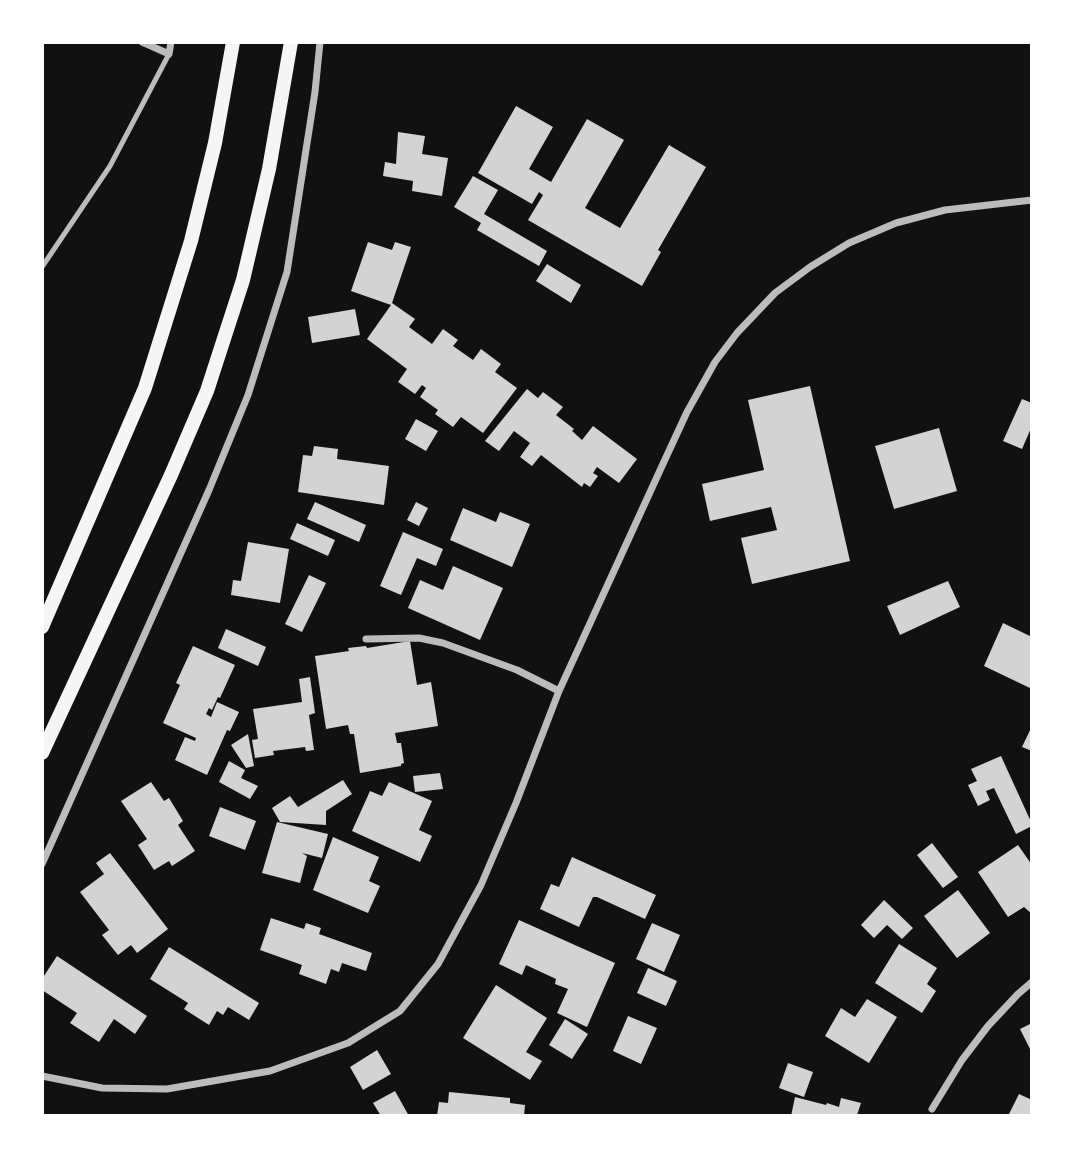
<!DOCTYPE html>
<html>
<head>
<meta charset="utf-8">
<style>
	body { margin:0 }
	#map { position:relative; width:1074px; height:1158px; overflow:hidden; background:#111; font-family:Montserrat,sans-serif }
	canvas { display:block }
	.frame { position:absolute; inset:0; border:44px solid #fff; pointer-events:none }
</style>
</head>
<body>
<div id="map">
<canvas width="1074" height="1158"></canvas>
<div class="frame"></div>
</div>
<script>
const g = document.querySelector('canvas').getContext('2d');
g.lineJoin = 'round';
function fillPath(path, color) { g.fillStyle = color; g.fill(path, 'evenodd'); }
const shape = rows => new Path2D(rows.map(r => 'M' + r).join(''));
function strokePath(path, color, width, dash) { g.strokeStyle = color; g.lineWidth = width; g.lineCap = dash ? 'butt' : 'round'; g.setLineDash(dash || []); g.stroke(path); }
fillPath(shape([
	[516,106,553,127,529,169,551,182,587,119,624,140,585,208,620,228,669,145,706,167,658,250,661,252,642,286,528,220,543,195,539,192,532,204,478,173],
	[398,132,425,136,422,154,448,158,442,196,412,191,413,181,383,176,385,162,396,164],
	[473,176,498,190,484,214,547,251,539,266,477,230,481,223,454,207],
	[368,242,392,250,395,242,411,247,392,303,415,319,409,327,432,344,443,329,458,340,453,346,473,360,481,349,501,364,495,372,517,388,483,433,461,417,453,427,435,414,438,410,420,397,426,388,422,385,415,394,398,382,407,369,367,339,391,305,351,291],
	[547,264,581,285,571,303,536,281],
	[355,309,360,335,312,343,308,317],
	[810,386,850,561,752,584,741,538,777,530,771,507,710,521,702,484,764,470,748,400],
	[527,389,538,398,543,392,563,407,556,415,574,429,572,431,582,440,593,426,637,459,619,483,597,467,593,473,598,476,590,487,584,483,582,487,541,455,532,466,520,457,530,443,514,431,499,451,485,441],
	[1022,399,1032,403,1032,426,1022,449,1003,441],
	[416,419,438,431,426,451,405,439],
	[939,428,957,491,894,509,875,446],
	[314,446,338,449,337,459,389,466,384,505,298,492,303,455,312,456],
	[315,502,366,525,359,542,307,519],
	[416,502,428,508,419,526,407,520],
	[463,508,496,522,500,512,530,524,512,567,450,540],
	[297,523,335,540,328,556,290,539],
	[403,532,443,549,436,566,417,558,401,595,380,586],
	[248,542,289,549,280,603,231,595,233,580,241,581],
	[453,566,503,588,480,640,408,608,420,580,443,590],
	[309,575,326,583,302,632,285,624],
	[948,581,960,607,900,635,887,606],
	[1003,623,1032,637,1032,689,984,666],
	[226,629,266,647,258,666,218,648],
	[410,641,417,685,431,682,438,726,395,733,397,743,401,743,404,763,401,764,401,766,360,773,354,734,350,734,348,725,326,729,315,656,349,651,348,648,366,646,367,648],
	[193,646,235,665,220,698,218,697,212,710,209,708,206,714,211,717,217,702,239,712,230,731,227,730,207,775,175,760,185,737,195,741,196,738,163,723,180,685,176,683],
	[310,677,315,713,309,715,314,750,306,751,305,747,273,751,274,755,255,758,252,740,258,739,253,709,302,702,299,679],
	[1032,726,1032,751,1022,747],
	[248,734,254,766,246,768,231,745],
	[1001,756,1032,824,1032,826,1016,834,994,788,986,791,990,800,978,806,968,785,977,781,971,769],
	[229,761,245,770,241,778,258,786,250,799,219,782],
	[440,773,443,789,415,792,413,776],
	[343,780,352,794,326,811,326,825,280,822,272,808,290,796,298,807],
	[151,782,164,801,169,798,183,821,178,825,195,851,172,866,169,861,154,870,138,845,147,839,121,801],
	[389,782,432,801,419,830,432,836,420,862,352,831,370,791,382,796],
	[220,807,256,821,245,850,209,836],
	[277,822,328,834,322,858,302,853,307,856,300,883,262,873],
	[333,837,379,857,369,881,380,886,368,913,313,890],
	[932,843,958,877,943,888,917,855],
	[1018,845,1032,865,1032,914,1024,907,1008,917,978,872],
	[110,853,168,929,137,953,131,945,118,955,102,935,109,930,80,892,104,874,96,863],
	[572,857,656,895,645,919,597,897,593,897,579,927,540,909,551,884,559,887],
	[958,890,990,933,957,958,924,916],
	[884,900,913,928,902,939,887,925,874,938,861,925],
	[271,918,304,929,306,923,321,928,319,934,372,953,366,971,342,963,339,972,331,969,326,984,299,974,302,965,260,950],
	[519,920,615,963,587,1027,557,1013,568,989,555,984,556,979,526,965,522,975,499,964],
	[652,923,680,935,664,972,636,959],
	[899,944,937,968,927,984,936,991,922,1013,875,983],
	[169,947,259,1003,249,1020,228,1007,223,1015,217,1011,209,1025,184,1009,188,1003,150,979],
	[57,956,147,1016,135,1034,114,1019,99,1042,70,1023,77,1013,42,990,42,979],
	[648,968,677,981,666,1006,637,993],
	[496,985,547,1018,526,1052,542,1061,530,1080,463,1038],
	[867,999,897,1017,869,1063,825,1036,841,1008,855,1017],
	[628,1016,657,1028,641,1064,613,1051],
	[565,1019,588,1034,572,1059,549,1045],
	[1032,1023,1032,1053,1020,1029],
	[377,1050,391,1074,363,1090,350,1067],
	[788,1063,813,1072,804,1097,779,1088],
	[395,1091,409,1116,381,1116,373,1103],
	[449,1092,510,1098,510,1103,525,1105,524,1116,437,1116,439,1102,448,1103],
	[1019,1094,1032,1100,1032,1116,1008,1116],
	[795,1097,826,1105,827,1103,839,1107,841,1098,861,1103,857,1115,853,1114,853,1116,791,1116]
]), '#d3d3d3');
strokePath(shape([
	[42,267,110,166,169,54]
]), '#bcbcbc', 5);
strokePath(shape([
	[142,42,169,54,171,42],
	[366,639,419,638,443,643,517,670,559,691],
	[42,864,209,490,248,395,287,272,315,92,320,42],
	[42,1076,102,1088,167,1089,270,1071,348,1043,400,1011,438,964,481,885,516,803,559,691,662,466,687,412,715,362,737,333,775,293,810,267,849,243,896,223,945,210,1032,200],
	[932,1109,962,1060,988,1026,1018,994,1032,982]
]), '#bcbcbc', 7);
strokePath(shape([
	[42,627,145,388,191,241,215,143,233,42],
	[42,753,171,475,207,391,243,280,269,169,291,42]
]), '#f5f5f5', 14);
</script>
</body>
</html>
